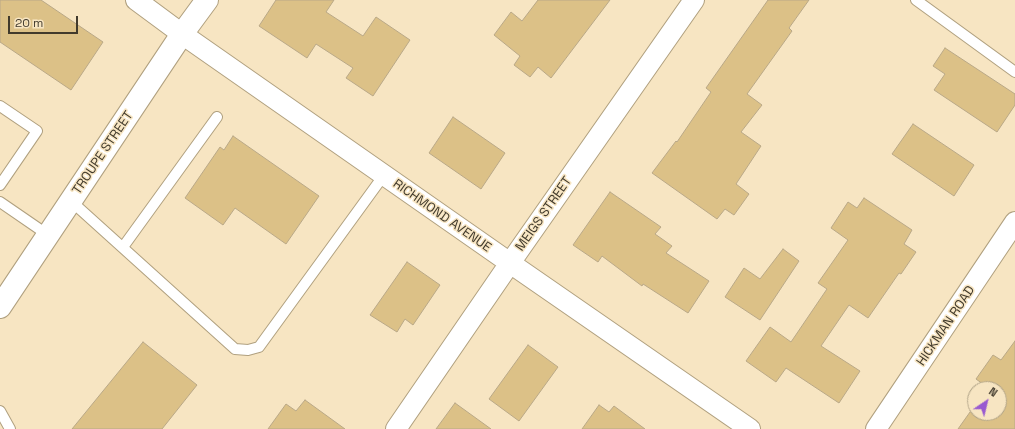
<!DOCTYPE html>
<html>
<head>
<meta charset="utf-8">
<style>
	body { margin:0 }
	#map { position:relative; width:1015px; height:429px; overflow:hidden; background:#f7e5c2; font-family:"Space Grotesk",sans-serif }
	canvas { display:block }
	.north { position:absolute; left:967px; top:381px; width:40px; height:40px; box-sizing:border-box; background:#f7e5c2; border:1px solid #aea186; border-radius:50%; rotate:35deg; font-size:11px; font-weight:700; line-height:16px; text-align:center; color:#413a2c }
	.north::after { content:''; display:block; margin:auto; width:14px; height:18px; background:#995ad0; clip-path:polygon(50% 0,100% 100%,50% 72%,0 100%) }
	.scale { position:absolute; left:8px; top:16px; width:70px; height:18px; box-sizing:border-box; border:2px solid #413a2c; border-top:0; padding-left:5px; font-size:12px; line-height:14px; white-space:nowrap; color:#413a2c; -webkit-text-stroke:3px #f7e5c2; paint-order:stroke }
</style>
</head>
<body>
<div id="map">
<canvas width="1015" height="429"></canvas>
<div class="north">N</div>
<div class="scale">20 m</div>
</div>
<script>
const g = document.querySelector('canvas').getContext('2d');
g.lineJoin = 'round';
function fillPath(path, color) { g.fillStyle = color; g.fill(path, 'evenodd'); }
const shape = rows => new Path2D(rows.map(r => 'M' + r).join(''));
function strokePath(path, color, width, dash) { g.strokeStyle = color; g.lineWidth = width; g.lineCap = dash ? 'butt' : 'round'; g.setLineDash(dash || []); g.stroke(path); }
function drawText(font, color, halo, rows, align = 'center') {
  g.font = font + ' "Space Grotesk",sans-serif'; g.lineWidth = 3; g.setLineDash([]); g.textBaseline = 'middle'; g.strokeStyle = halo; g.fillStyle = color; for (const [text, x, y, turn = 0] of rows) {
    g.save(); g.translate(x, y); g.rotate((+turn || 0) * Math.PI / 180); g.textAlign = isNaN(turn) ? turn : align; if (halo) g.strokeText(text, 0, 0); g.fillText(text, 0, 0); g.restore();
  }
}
const building = shape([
	[0,0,41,0,103,42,71,90,0,42,0,0],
	[276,0,334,0,326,12,363,36,376,17,410,40,373,96,346,78,353,68,316,44,307,58,259,26,276,0],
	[538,0,610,0,551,78,538,67,530,77,514,65,520,56,494,35,511,12,522,21,538,0],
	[768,0,809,0,789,28,792,31,747,94,762,105,741,132,761,146,736,184,749,194,734,215,725,209,717,219,652,173,676,141,677,142,711,92,706,88,768,0],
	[945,48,1015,94,1015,105,997,132,934,90,945,74,933,66,945,48],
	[453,117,505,153,481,189,429,153,453,117],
	[913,124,974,165,954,196,892,154,913,124],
	[233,136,319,196,286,244,235,208,223,225,185,198,220,147,224,150,233,136],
	[610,192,661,227,655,234,672,246,666,253,709,281,688,313,643,284,642,286,602,256,598,262,573,245,610,192],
	[864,198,912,230,904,244,916,252,901,274,899,273,868,318,849,305,821,346,860,371,839,403,786,368,776,382,746,361,770,327,791,342,827,289,818,283,848,240,831,228,848,202,857,208,864,198],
	[783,249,799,261,760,320,725,297,744,268,760,279,783,249],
	[407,262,440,285,413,325,405,319,397,332,370,315,407,262],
	[1015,341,1015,429,958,429,975,405,975,413,999,413,999,389,986,389,987,387,976,379,993,355,1001,360,1015,341],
	[143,342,197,385,162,429,72,429,143,342],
	[528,345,558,367,519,421,489,399,528,345],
	[305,400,345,429,268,429,286,404,296,411,305,400],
	[455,403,491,429,436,429,455,403],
	[599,405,609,412,614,406,645,429,582,429,599,405]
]);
fillPath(building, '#dcc187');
strokePath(building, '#b9a887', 1);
const service = shape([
	[916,0,1015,72],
	[0,106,37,131,0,185],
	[71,201,235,349,248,350,259,347,384,175],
	[0,202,48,235],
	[123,247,217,117],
	[0,411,10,429]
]);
const minor = shape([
	[136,0,182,34,510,263,750,429],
	[396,429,510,263,694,0],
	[876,429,1015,222]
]);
const tertiary = shape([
	[0,307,182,34,207,0]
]);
strokePath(service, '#b0a07f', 12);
strokePath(minor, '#b0a07f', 22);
strokePath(tertiary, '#b0a07f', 24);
strokePath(service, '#fff', 10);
strokePath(minor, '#fff', 20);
strokePath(tertiary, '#fff', 22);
drawText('13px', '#413a2c', '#f7e5c2', [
	["TROUPE STREET",103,153,-56],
	["MEIGS STREET",544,214,-55],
	["RICHMOND AVENUE",442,216,35],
	["HICKMAN ROAD",946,326,-56]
]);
</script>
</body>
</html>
